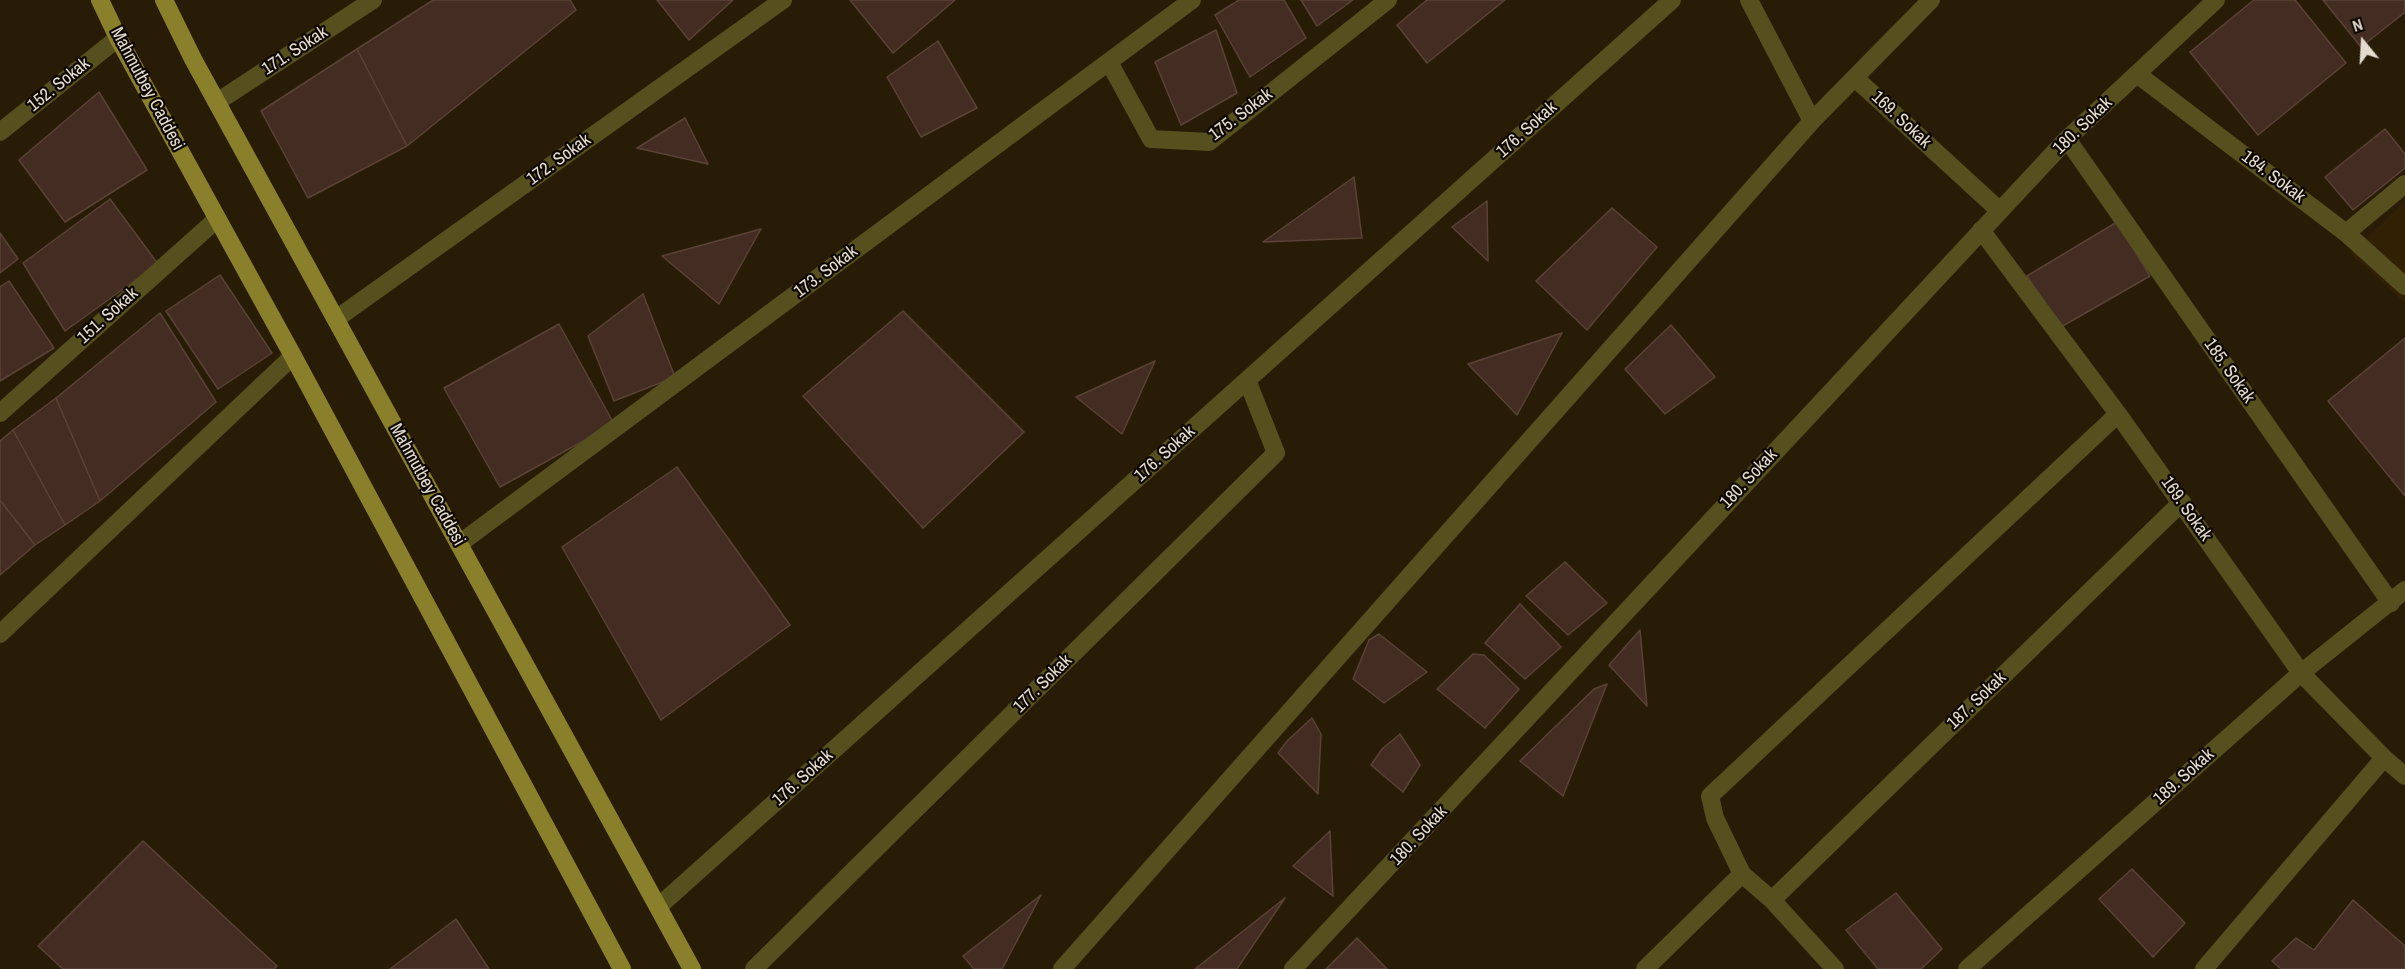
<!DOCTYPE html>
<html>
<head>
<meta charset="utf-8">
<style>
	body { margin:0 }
	#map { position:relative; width:2405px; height:969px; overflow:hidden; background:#291c07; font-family:"Archivo Narrow",sans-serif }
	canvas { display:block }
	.north { position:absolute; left:2333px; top:12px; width:60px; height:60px; -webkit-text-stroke:4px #0d0702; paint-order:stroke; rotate:342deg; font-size:16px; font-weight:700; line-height:24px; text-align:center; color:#e4dbcf }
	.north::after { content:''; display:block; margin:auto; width:21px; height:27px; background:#e4dbcf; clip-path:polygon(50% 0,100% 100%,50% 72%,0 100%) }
</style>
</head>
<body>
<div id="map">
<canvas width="2405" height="969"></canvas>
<div class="north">N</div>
</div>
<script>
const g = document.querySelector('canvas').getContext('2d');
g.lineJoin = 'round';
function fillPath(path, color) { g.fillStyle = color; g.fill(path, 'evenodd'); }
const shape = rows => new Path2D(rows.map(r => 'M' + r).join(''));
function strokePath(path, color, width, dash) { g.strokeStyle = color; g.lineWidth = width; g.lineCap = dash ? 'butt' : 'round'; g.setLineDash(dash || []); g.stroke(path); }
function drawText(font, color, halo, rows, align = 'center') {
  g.font = font + ' "Archivo Narrow",sans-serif'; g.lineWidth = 4.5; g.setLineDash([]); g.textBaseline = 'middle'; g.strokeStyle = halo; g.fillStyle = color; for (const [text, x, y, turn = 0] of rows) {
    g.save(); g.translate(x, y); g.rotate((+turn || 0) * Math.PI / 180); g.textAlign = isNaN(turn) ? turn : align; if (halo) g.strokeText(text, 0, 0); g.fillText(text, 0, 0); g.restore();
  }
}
fillPath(shape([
	[2405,202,2405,303,2350,253]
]), '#312004');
const building = shape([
	[433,0,570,0,576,10,407,146,357,49,433,0],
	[657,0,733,0,689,40,657,0],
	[850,0,955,0,893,53,850,0],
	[1239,0,1284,0,1306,38,1250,77,1215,15,1239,0],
	[1301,0,1353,0,1317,26,1301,0],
	[1427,0,1505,0,1427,63,1397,25,1427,0],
	[2254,0,2295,0,2346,63,2258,135,2190,52,2254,0],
	[2323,0,2405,0,2405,12,2361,47,2323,0],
	[1216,30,1237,93,1181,125,1155,62,1216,30],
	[938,41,977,108,921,137,887,77,938,41],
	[357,49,407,146,308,198,261,111,357,49],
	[99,92,147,170,65,222,19,160,99,92],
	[685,118,708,164,637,148,685,118],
	[2385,129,2405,154,2405,168,2353,210,2325,177,2385,129],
	[1354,177,1362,238,1263,242,1354,177],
	[110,199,158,264,65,331,23,263,110,199],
	[1487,201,1488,261,1452,227,1487,201],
	[1612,208,1657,247,1587,330,1536,281,1612,208],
	[2117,222,2150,276,2061,327,2027,276,2117,222],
	[761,229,719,304,662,256,761,229],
	[0,233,18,259,0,273,0,233],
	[220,275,272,353,218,389,166,311,220,275],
	[9,281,54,348,0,381,0,287,9,281],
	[643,294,675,377,614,401,588,336,643,294],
	[903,311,1024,432,923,528,803,396,903,311],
	[160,313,216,402,100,501,56,398,160,313],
	[559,324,614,424,500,487,444,388,559,324],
	[1671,325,1715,377,1665,414,1625,369,1671,325],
	[1562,333,1517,415,1468,364,1562,333],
	[2405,338,2405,496,2328,401,2405,338],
	[1155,361,1122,434,1076,397,1155,361],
	[56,398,100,501,65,525,13,430,56,398],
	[13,430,65,525,35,545,0,500,0,441,13,430],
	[677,467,790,625,661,720,562,547,677,467],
	[0,500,35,545,0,575,0,500],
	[1565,562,1607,603,1568,635,1526,596,1565,562],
	[1520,604,1561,647,1525,679,1485,643,1520,604],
	[1640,630,1647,706,1609,665,1640,630],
	[1379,634,1427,672,1384,703,1353,679,1369,640,1379,634],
	[1473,654,1484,655,1519,689,1485,728,1437,689,1473,654],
	[1607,684,1563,796,1520,761,1594,689,1607,684],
	[1312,718,1321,734,1318,794,1278,753,1288,740,1312,718],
	[1400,734,1420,765,1403,792,1371,765,1382,749,1400,734],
	[1330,831,1333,896,1293,866,1330,831],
	[143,841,277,966,274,969,63,969,38,946,143,841],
	[2132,869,2185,923,2153,957,2099,899,2132,869],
	[1896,893,1942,949,1921,969,1878,969,1846,930,1896,893],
	[1041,895,1002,969,974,969,963,956,1041,895],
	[1285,898,1237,969,1195,969,1285,898],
	[2353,900,2405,946,2405,969,2281,969,2272,961,2296,938,2314,950,2353,900],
	[456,919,489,969,390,969,456,919],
	[1357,938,1387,969,1326,969,1357,938]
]);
fillPath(building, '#432c21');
strokePath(building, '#5a4236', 1.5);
strokePath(shape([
	[1749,0,1812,121],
	[1109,62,1151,139,1209,142,1388,0],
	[2137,74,2346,233,2405,286],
	[1855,78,2000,211],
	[217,102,373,0],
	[0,132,118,38],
	[2067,139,2391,603],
	[1981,230,2118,414,2301,673,2384,758,2405,776],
	[2346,233,2405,184],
	[336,319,783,0],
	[0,413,217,219],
	[459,544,1192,0],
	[0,634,293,356],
	[1772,900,2182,502],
	[658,907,1672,0],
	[754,969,1276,453,1247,380],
	[1062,969,1812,121,1931,0],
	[1293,969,2067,139,2216,0],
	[1645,969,1742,874],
	[1835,969,1772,900,1742,874,1715,818,1710,796,2118,414],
	[1967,969,2301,673,2405,590],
	[2204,969,2384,758]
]), '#564f1e', 18);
strokePath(shape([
	[100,0,118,38,293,356,622,969],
	[164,0,193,59,692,969]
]), '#8a802b', 18);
drawText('18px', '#e4dbcf', '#0d0702', [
	["171. Sokak",295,51,-33],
	["152. Sokak",59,85,-39],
	["Mahmutbey Caddesi",147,89,62],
	["175. Sokak",1241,115,-37],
	["169. Sokak",1901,120,43],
	["180. Sokak",2083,126,-44],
	["176. Sokak",1527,130,-42],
	["172. Sokak",559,160,-36],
	["184. Sokak",2273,177,37],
	["173. Sokak",826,272,-37],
	["151. Sokak",108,316,-42],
	["185. Sokak",2229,371,55],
	["176. Sokak",1165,454,-42],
	["180. Sokak",1749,479,-47],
	["Mahmutbey Caddesi",427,485,61],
	["169. Sokak",2186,509,55],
	["177. Sokak",1043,684,-45],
	["187. Sokak",1977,701,-44],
	["189. Sokak",2184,777,-42],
	["176. Sokak",803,778,-42],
	["180. Sokak",1419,836,-47]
]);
</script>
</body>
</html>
